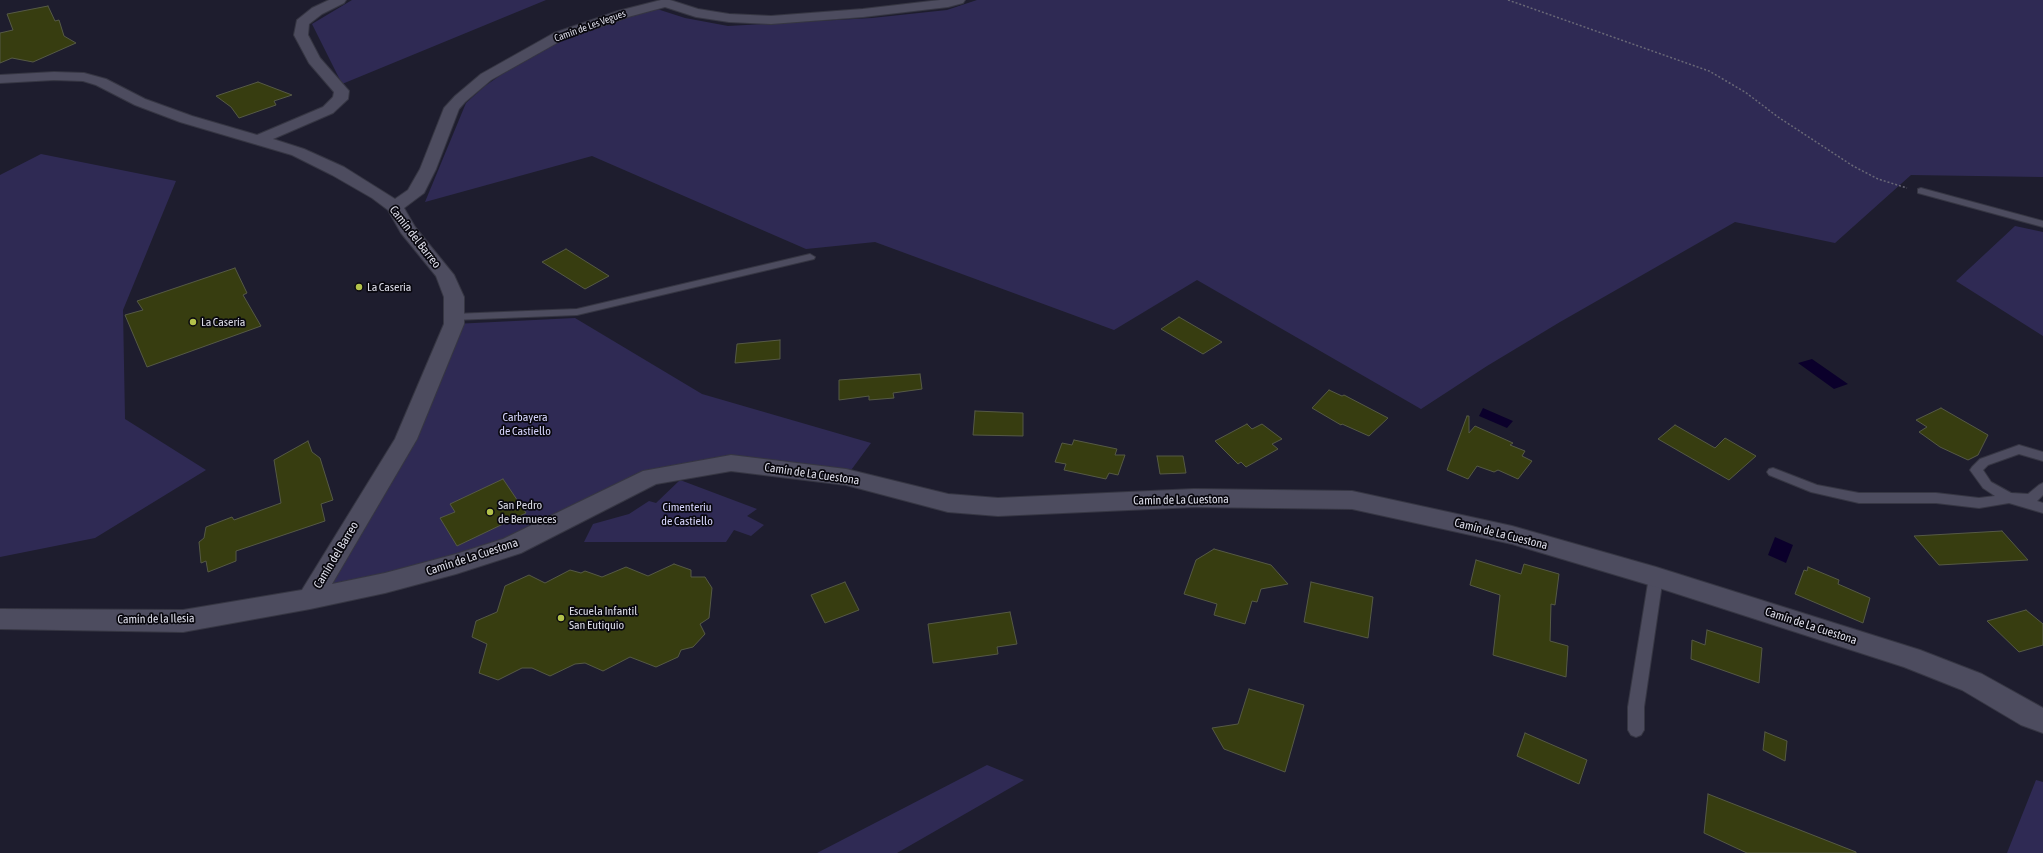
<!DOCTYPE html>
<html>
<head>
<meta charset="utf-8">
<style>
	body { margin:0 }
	canvas { display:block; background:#1e1d2e }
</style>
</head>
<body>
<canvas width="2043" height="853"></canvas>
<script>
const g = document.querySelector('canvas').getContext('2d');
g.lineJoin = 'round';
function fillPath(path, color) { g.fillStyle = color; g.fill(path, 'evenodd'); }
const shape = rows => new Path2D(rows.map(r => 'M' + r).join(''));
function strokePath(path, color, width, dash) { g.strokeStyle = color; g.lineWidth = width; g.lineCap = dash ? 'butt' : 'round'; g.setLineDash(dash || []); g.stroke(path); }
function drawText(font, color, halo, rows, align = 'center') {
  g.font = font + ' "Asap Condensed",sans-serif'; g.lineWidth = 3.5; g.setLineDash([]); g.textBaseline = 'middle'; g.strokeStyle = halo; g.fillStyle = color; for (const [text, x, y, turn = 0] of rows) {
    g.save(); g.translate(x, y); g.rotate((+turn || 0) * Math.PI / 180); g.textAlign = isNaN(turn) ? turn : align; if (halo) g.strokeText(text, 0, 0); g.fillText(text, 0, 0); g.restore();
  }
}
fillPath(shape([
	[352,0,546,0,342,84,312,24],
	[977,0,2043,0,2043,177,1911,175,1835,243,1735,222,1560,322,1487,366,1421,409,1197,280,1114,330,875,242,806,249,592,156,425,202,466,103,485,86,521,61,581,30,635,13,657,9,685,18,728,26,872,18,947,10],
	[41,154,176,181,123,310,125,419,206,470,95,538,0,557,0,175],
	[2015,226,2043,232,2043,336,1956,281],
	[575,318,702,394,871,443,846,477,731,463,683,470,561,522,310,599,406,439,454,324],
	[680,480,757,509,747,516,764,525,751,536,734,530,726,542,584,542,593,524,629,514,649,501,656,503],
	[987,765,1024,780,897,853,817,853],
	[2036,780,2043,782,2043,853,2007,853]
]), '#2f2a54');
fillPath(shape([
	[1812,359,1848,384,1834,389,1798,363],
	[1483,408,1513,421,1507,428,1479,416],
	[1775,537,1793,545,1786,563,1768,555]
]), '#0b002b');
const building = shape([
	[48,6,55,21,59,20,64,36,76,43,33,62,12,58,0,63,0,33,13,30,7,14,48,6],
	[258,82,292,95,274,101,276,105,239,118,231,107,216,96,258,82],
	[566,249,609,276,585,289,542,262,566,249],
	[235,268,247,293,243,295,261,326,147,367,125,315,143,310,137,301,235,268],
	[1179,317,1222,342,1203,354,1161,329,1179,317],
	[780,340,780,359,735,363,737,344,780,340],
	[920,374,922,389,893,393,894,398,869,400,869,396,839,400,839,380,920,374],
	[1329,390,1342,396,1344,395,1388,418,1369,436,1342,424,1341,425,1312,408,1329,390],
	[1941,408,1988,435,1978,455,1968,460,1940,447,1919,432,1927,427,1916,420,1941,408],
	[975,411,1023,413,1023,436,973,435,975,411],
	[1467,416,1469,416,1469,433,1475,426,1513,443,1510,445,1525,451,1522,456,1532,461,1518,479,1498,470,1494,472,1477,466,1468,479,1447,470,1467,416],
	[1247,424,1252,429,1262,424,1282,439,1272,444,1278,449,1246,467,1241,462,1238,464,1215,441,1247,424],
	[1675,425,1715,448,1725,438,1756,456,1729,480,1658,439,1675,425],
	[1074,440,1117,449,1115,455,1125,455,1118,475,1109,473,1106,479,1064,470,1066,464,1055,462,1062,443,1072,445,1074,440],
	[308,441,312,452,320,458,333,500,321,504,325,521,236,551,236,561,208,572,206,561,201,563,199,542,204,538,206,527,232,517,234,520,281,503,274,460,308,441],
	[1157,456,1183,456,1186,473,1160,474,1157,456],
	[503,479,526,513,457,546,440,518,455,512,450,504,503,479],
	[2002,531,2028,560,1939,565,1914,536,2002,531],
	[1214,549,1271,565,1288,584,1261,589,1257,602,1252,601,1245,624,1214,615,1217,604,1184,594,1196,560,1214,549],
	[1476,560,1521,574,1524,564,1559,574,1555,605,1551,604,1550,641,1568,646,1566,677,1493,655,1500,595,1470,585,1476,560],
	[674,564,691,570,691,577,705,577,712,588,709,618,700,624,705,634,693,647,681,650,678,657,656,667,630,657,603,671,585,663,575,664,550,676,532,668,522,668,498,680,479,673,487,644,472,637,476,621,497,612,505,586,529,575,545,583,570,570,581,573,585,571,602,577,626,567,648,576,674,564],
	[1808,567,1839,580,1838,584,1870,598,1863,623,1795,594,1804,570,1807,571,1808,567],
	[845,582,859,610,825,623,811,595,845,582],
	[1311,582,1373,597,1368,638,1304,622,1311,582],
	[2026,610,2043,624,2043,645,2019,652,1987,621,2026,610],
	[1010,612,1017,644,997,647,998,654,933,663,928,624,1010,612],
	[1707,630,1762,648,1759,683,1691,659,1692,640,1705,645,1707,630],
	[1249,689,1304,705,1285,772,1224,749,1212,728,1238,724,1249,689],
	[1765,732,1787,741,1785,761,1763,750,1765,732],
	[1525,733,1587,760,1579,784,1517,756,1525,733],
	[1708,794,1856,852,1856,853,1747,853,1704,833,1708,794]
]);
fillPath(building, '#373d10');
strokePath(building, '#555945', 1);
const service = shape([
	[1921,188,2043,221,2043,227,1918,193,1918,189,1921,188],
	[810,254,815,257,814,259,577,315,454,320,449,317,454,314,577,309,810,254],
	[2019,445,2043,452,2043,461,2019,454,1988,465,1983,470,1991,482,2011,493,2028,494,2039,485,2043,483,2043,495,2037,501,2043,503,2043,513,2009,503,1979,508,1936,503,1859,503,1811,492,1769,475,1767,472,1769,469,1773,468,1817,485,1859,493,1936,493,1979,498,1995,496,1983,488,1970,470,1972,467,1980,459,2019,445],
	[1656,572,1661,573,1663,577,1644,707,1644,730,1641,735,1636,737,1631,735,1628,730,1628,707,1649,577,1651,573,1656,572]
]);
const minor = shape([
	[329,0,346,0,344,3,322,14,309,24,308,35,320,58,349,91,348,99,333,113,273,139,304,149,344,167,395,199,408,190,420,169,444,108,455,96,481,74,554,33,618,11,661,0,670,0,698,9,729,14,771,16,863,9,940,0,965,0,963,3,948,7,863,17,771,24,729,22,696,17,665,7,628,17,564,39,491,80,465,102,459,109,436,169,424,193,404,208,415,227,454,275,464,297,464,324,417,439,332,584,385,573,456,554,503,539,643,471,731,455,846,469,948,494,998,498,1194,489,1352,491,1512,526,1656,567,1920,650,1982,674,2043,708,2043,733,2021,725,1962,690,1904,667,1656,587,1512,544,1352,509,1194,507,998,516,948,512,846,485,731,471,656,484,521,553,456,574,385,593,310,609,183,632,0,629,0,609,183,610,302,590,395,439,444,324,444,297,436,276,401,233,388,210,372,198,332,175,292,155,180,122,135,105,96,85,83,81,54,80,0,83,0,75,54,72,84,73,106,79,145,99,192,116,257,135,323,107,333,97,334,92,309,63,294,35,297,20,312,8,329,0]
]);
strokePath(service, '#363643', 2);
strokePath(minor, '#363643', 2);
strokePath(shape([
	[1508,0,1709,71,1745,92,1778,117,1853,166,1878,179,1907,188]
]), '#696877', 1.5, [2, 2]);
fillPath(service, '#4d4c5f');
fillPath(minor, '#4d4c5f');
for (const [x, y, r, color] of [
	[359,287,4,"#b3c24b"],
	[193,322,4,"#b3c24b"],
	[490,512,4,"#b3c24b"],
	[561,618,4,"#b3c24b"]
]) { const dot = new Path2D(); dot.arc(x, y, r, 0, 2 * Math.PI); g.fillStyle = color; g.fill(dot); strokePath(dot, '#09080f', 1.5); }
drawText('10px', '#dbdbe7', '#09080f', [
	["Camín de Les Vegues",590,26,-20]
]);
drawText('12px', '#dbdbe7', '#09080f', [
	["Camín del Barreo",415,237,52],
	["Camín de La Cuestona",812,474,8],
	["Camín de La Cuestona",1181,500,-1],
	["Camín de La Cuestona",1501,534,14],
	["Camín del Barreo",336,555,-59],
	["Camín de La Cuestona",472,557,-18],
	["Camín de la Ilesia",156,619,-1],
	["Camín de La Cuestona",1811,626,18]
]);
drawText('12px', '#dbdbe7', '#09080f', [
	["La Caseria",367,287],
	["La Casería",201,322],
	["San Pedro",498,505],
	["de Bernueces",498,519],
	["Escuela Infantil",569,611],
	["San Eutiquio",569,625]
], 'left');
drawText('12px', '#d7d5fd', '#09080f', [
	["Carbayera",525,417],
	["de Castiello",525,431],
	["Cimenteriu",687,507],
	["de Castiello",687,521]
]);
</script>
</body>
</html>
